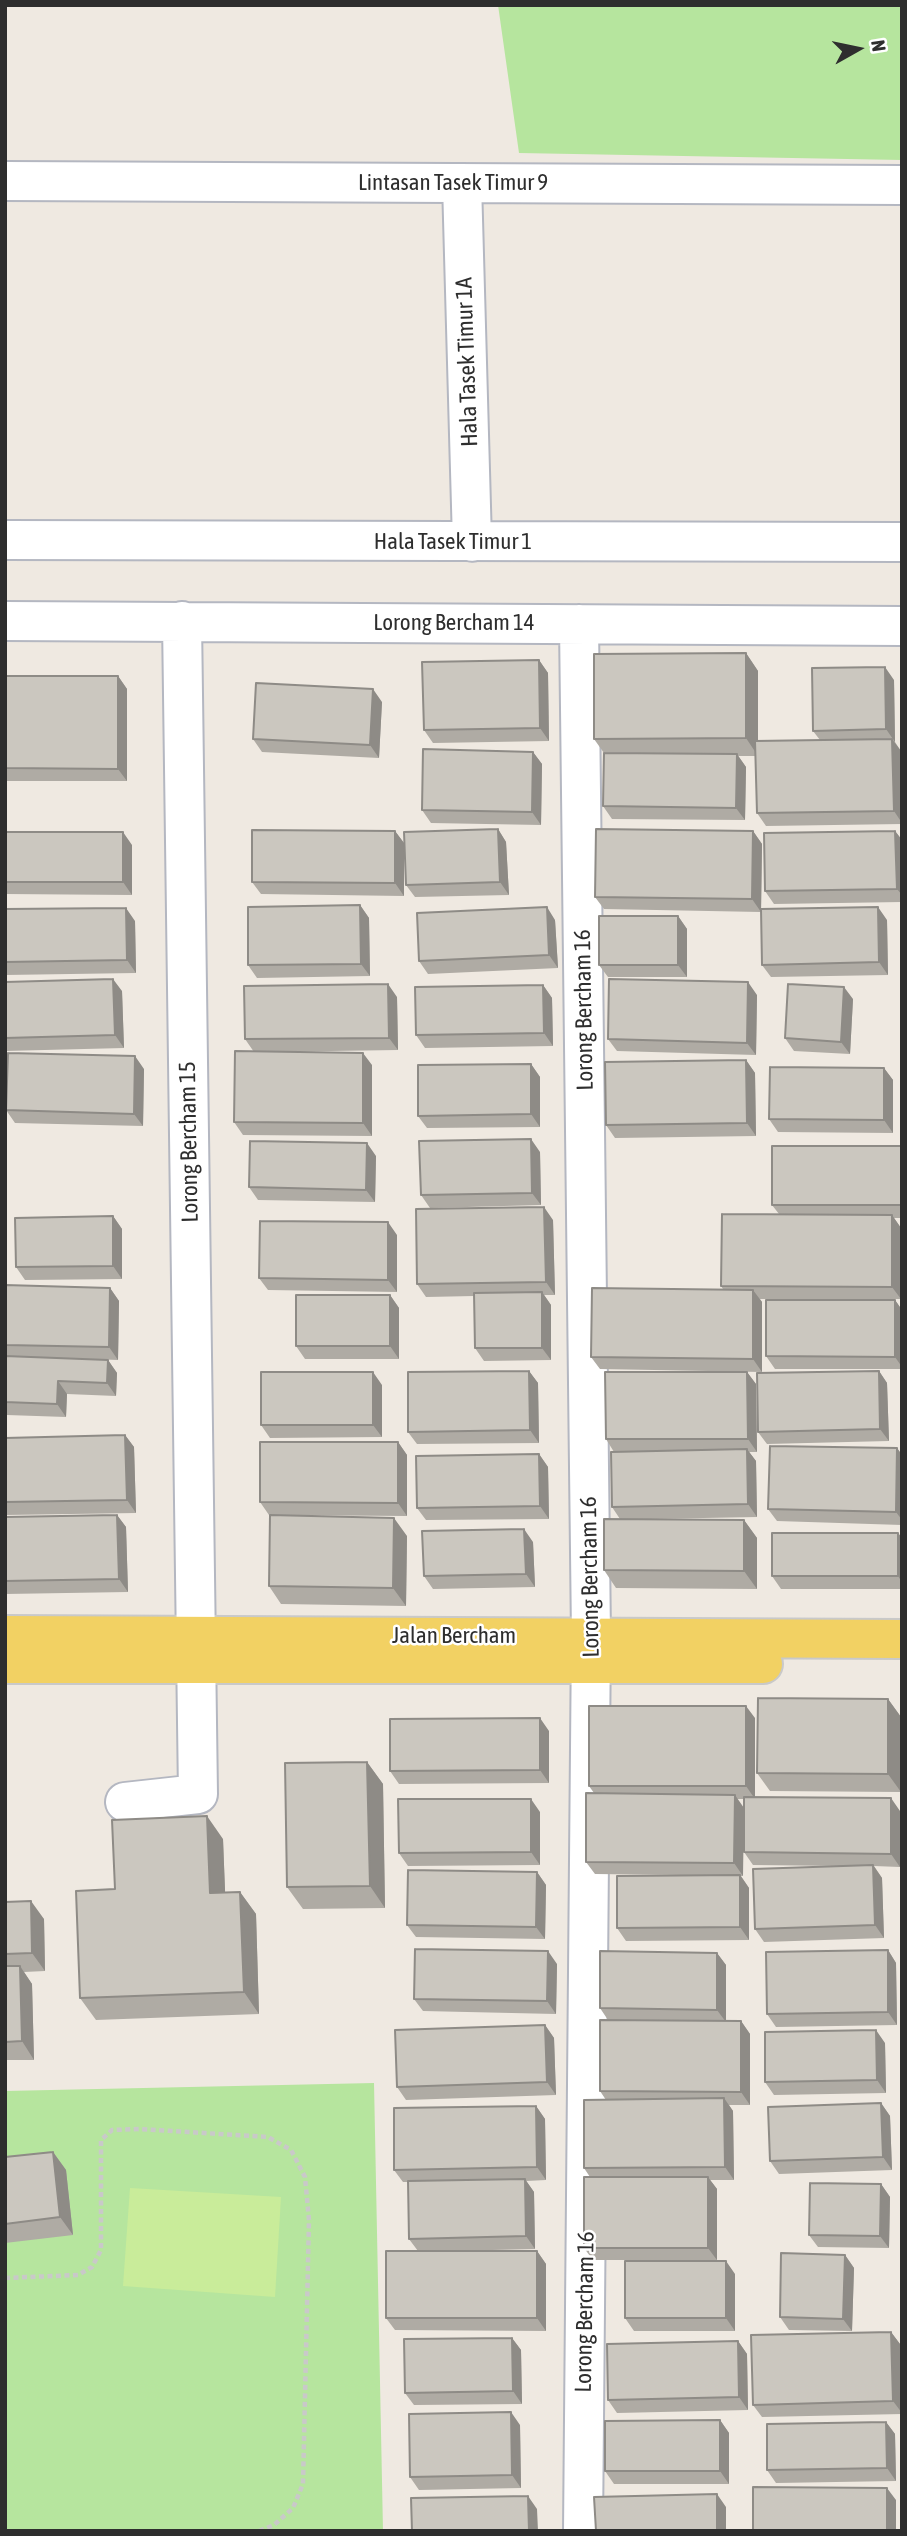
<!DOCTYPE html>
<html>
<head>
<meta charset="utf-8">
<style>
	body { margin:0 }
	#map { position:relative; width:907px; height:2536px; overflow:hidden; background:#efe9e1; font-family:"Asap Condensed",sans-serif }
	canvas { display:block }
	.frame { position:absolute; inset:0; border:7px solid #2e2e2e; pointer-events:none }
	.north { position:absolute; left:823px; top:14px; width:70px; height:70px; -webkit-text-stroke:5px #fff; paint-order:stroke; rotate:81deg; font-size:19px; font-weight:700; line-height:28px; text-align:center; color:#2e2e2e }
	.north::after { content:''; display:block; margin:auto; width:24px; height:32px; background:#2e2e2e; clip-path:polygon(50% 0,100% 100%,50% 72%,0 100%) }
</style>
</head>
<body>
<div id="map">
<canvas width="907" height="2536"></canvas>
<div class="frame"></div>
<div class="north">N</div>
</div>
<script>
const g = document.querySelector('canvas').getContext('2d');
g.lineJoin = 'round';
function fillPath(path, color) { g.fillStyle = color; g.fill(path, 'evenodd'); }
const shape = rows => new Path2D(rows.map(r => 'M' + r).join(''));
function strokePath(path, color, width, dash) { g.strokeStyle = color; g.lineWidth = width; g.lineCap = dash ? 'butt' : 'round'; g.setLineDash(dash || []); g.stroke(path); }
function drawText(font, color, halo, rows, align = 'center') {
  g.font = font + ' "Asap Condensed",sans-serif'; g.lineWidth = 5; g.setLineDash([]); g.textBaseline = 'middle'; g.strokeStyle = halo; g.fillStyle = color; for (const [text, x, y, turn = 0] of rows) {
    g.save(); g.translate(x, y); g.rotate((+turn || 0) * Math.PI / 180); g.textAlign = isNaN(turn) ? turn : align; if (halo) g.strokeText(text, 0, 0); g.fillText(text, 0, 0); g.restore();
  }
}
fillPath(shape([
	[498,5,902,5,902,160,519,153],
	[374,2083,383,2531,5,2531,5,2091]
]), '#b6e59e');
fillPath(shape([
	[130,2188,281,2197,275,2297,123,2286]
]), '#c9ec9a');
const minor = shape([
	[5,181,902,185],
	[462,183,472,542],
	[5,540,902,542],
	[5,621,902,626],
	[579,624,591,1636,583,2531],
	[125,1802,198,1794,182,621]
]);
const major = shape([
	[5,1635,902,1639],
	[5,1664,763,1664]
]);
strokePath(minor, '#b4b7c1', 42);
strokePath(major, '#c9c9c9', 42);
strokePath(shape([
	[5,2278,78,2275,92,2267,101,2250,101,2140,112,2130,140,2129,268,2137,291,2150,305,2177,309,2220,303,2484,293,2508,274,2525,259,2531]
]), '#c9c9c9', 4.5, [5, 3.5]);
strokePath(minor, '#fff', 38);
strokePath(major, '#f2d163', 38);
fillPath(shape([
	[746,653,758,671,758,741,820,740,813,731,894,680,895,742,901,751,902,824,766,826,757,813,755,756,738,756,746,767,745,820,612,819,603,806,604,753,594,739],
	[539,660,548,673,549,741,433,743,424,730],
	[5,676,118,676,127,689,127,781,5,781],
	[382,702,379,758,262,752,253,739],
	[533,752,542,764,541,825,431,823,422,810],
	[498,829,506,842,509,895,415,897,406,885],
	[395,831,404,843,404,896,261,894,252,882],
	[753,831,762,844,761,912,604,909,595,897],
	[895,831,902,840,902,902,774,904,765,891],
	[5,832,132,845,132,895,5,894],
	[360,905,369,918,370,976,257,978,248,965],
	[5,909,135,921,136,973,5,975],
	[678,916,687,929,687,977,608,977,599,965],
	[555,920,558,968,428,974,419,961],
	[887,920,888,975,771,977,762,965],
	[5,982,122,991,124,1048,5,1051],
	[543,985,552,998,553,1046,425,1048,416,1035],
	[757,995,756,1055,617,1051,608,1039],
	[397,997,398,1050,264,1052,372,1065,372,1136,243,1135,234,1122,254,1052,245,1039],
	[853,999,850,1054,794,1051,785,1038],
	[746,1060,755,1073,756,1136,615,1138,606,1125],
	[531,1064,540,1077,540,1127,427,1128,418,1116],
	[884,1068,893,1080,893,1133,778,1132,769,1119],
	[144,1069,143,1126,15,1123,6,1110],
	[902,1146,902,1218,894,1218,901,1228,901,1299,760,1299,762,1302,762,1372,600,1369,591,1357,723,1289,721,1286,779,1214,772,1205],
	[540,1152,541,1205,430,1208,421,1195],
	[376,1156,375,1202,258,1200,249,1187],
	[113,1216,122,1229,122,1279,25,1280,16,1267],
	[553,1220,555,1295,544,1295,551,1305,551,1360,484,1361,475,1348,474,1296,426,1297,417,1284],
	[397,1235,397,1292,268,1290,259,1278],
	[5,1285,110,1288,119,1301,118,1360,91,1359,108,1360,117,1373,116,1396,67,1394,66,1417,7,1415,5,1412],
	[390,1295,399,1308,399,1359,305,1359,296,1346],
	[895,1300,902,1310,902,1369,775,1369,766,1356],
	[529,1371,538,1383,539,1443,417,1444,408,1432],
	[879,1371,887,1383,889,1441,767,1444,758,1432],
	[747,1372,756,1384,757,1452,749,1452,756,1461,757,1517,650,1519,744,1520,757,1538,757,1589,616,1588,604,1570,620,1519,612,1507,614,1452,606,1439],
	[382,1385,382,1437,270,1438,261,1425],
	[125,1435,134,1447,136,1513,5,1515,5,1438],
	[398,1442,407,1455,407,1516,271,1515,407,1536,406,1606,281,1604,269,1586,270,1515,269,1515,260,1502],
	[897,1448,902,1455,902,1525,777,1521,768,1509],
	[539,1454,548,1467,549,1519,426,1520,417,1508],
	[117,1515,126,1527,128,1592,5,1594,5,1517],
	[898,1533,902,1538,902,1589,781,1589,772,1576],
	[533,1542,535,1587,433,1589,424,1576],
	[888,1699,901,1717,901,1792,770,1791,757,1773],
	[755,1718,755,1797,900,1811,900,1867,874,1866,882,1878,884,1938,764,1942,755,1929,842,1866,753,1865,744,1852,744,1799,737,1799,743,1876,741,1876,749,1888,749,1940,626,1941,617,1928,681,1875,595,1874,586,1862,594,1793,589,1786],
	[549,1731,549,1783,399,1784,390,1771],
	[367,1762,383,1784,385,1908,303,1909,287,1887],
	[540,1812,540,1865,408,1866,399,1853],
	[223,1839,225,1892,240,1892,256,1914,259,2014,96,2020,80,1998,115,1889],
	[537,1872,546,1885,545,1939,416,1937,407,1925],
	[5,1902,44,1919,45,1971,24,1972,32,1984,34,2060,5,2060],
	[888,1950,896,1963,897,2025,776,2027,767,2014],
	[717,1953,726,1965,726,2021,741,2021,750,2034,750,2105,729,2105,733,2111,734,2180,710,2180,717,2189,717,2260,593,2260,584,2248,590,2177,584,2168,606,2100,600,2091,608,2020,600,2008],
	[557,1964,556,2014,423,2011,414,1999],
	[545,2025,554,2038,556,2095,406,2100,397,2087],
	[885,2043,886,2093,774,2095,765,2082],
	[881,2103,890,2116,892,2170,779,2174,770,2161],
	[536,2106,545,2119,546,2180,526,2181,534,2192,535,2249,450,2251,537,2251,546,2264,546,2331,395,2330,386,2318,418,2251,409,2239,408,2182,403,2182,394,2170],
	[53,2152,66,2170,73,2235,5,2243,5,2157],
	[881,2184,890,2197,889,2248,818,2247,809,2235],
	[845,2255,854,2268,852,2331,789,2330,780,2317],
	[735,2274,735,2331,634,2331,625,2318],
	[891,2332,900,2344,902,2414,762,2417,753,2405],
	[512,2338,521,2350,522,2404,414,2405,405,2393],
	[738,2341,747,2354,748,2410,617,2413,608,2400],
	[720,2420,729,2433,729,2484,614,2484,605,2471],
	[886,2422,895,2434,896,2481,776,2483,767,2470],
	[520,2425,521,2488,419,2490,410,2477]
]), '#afaba4');
fillPath(shape([
	[746,653,758,671,758,756,746,738],
	[539,660,548,673,549,741,540,728],
	[885,667,894,680,895,742,886,729],
	[118,676,127,689,127,781,118,769],
	[373,689,382,702,379,758,370,745],
	[892,739,901,751,902,823,894,811],
	[533,752,542,764,541,825,532,812],
	[737,754,746,767,745,820,736,808],
	[498,829,506,842,509,895,500,882],
	[395,831,404,843,404,896,395,883],
	[753,831,762,844,761,912,752,899],
	[895,831,902,840,902,895,897,889],
	[123,832,132,845,132,895,123,882],
	[360,905,369,918,370,976,361,964],
	[547,907,555,920,558,968,549,955],
	[878,907,887,920,888,975,879,962],
	[126,908,135,921,136,973,127,960],
	[678,916,687,929,687,977,678,965],
	[113,979,122,991,124,1048,115,1035],
	[748,982,757,995,756,1055,747,1043],
	[388,984,397,997,398,1050,389,1038],
	[543,985,552,998,553,1046,544,1033],
	[844,987,853,999,850,1054,841,1042],
	[363,1053,372,1065,372,1136,363,1123],
	[135,1056,144,1069,143,1126,134,1114],
	[746,1060,755,1073,756,1136,747,1123],
	[531,1064,540,1077,540,1127,531,1114],
	[884,1068,893,1080,893,1133,884,1120],
	[531,1139,540,1152,541,1205,532,1193],
	[367,1143,376,1156,375,1202,366,1190],
	[544,1207,553,1220,555,1295,546,1282],
	[892,1215,901,1228,901,1299,892,1287],
	[113,1216,122,1229,122,1279,113,1266],
	[388,1222,397,1235,397,1292,388,1280],
	[110,1288,119,1301,118,1360,109,1347],
	[753,1290,762,1302,762,1372,753,1359],
	[542,1292,551,1305,551,1360,542,1348],
	[390,1295,399,1308,399,1359,390,1346],
	[895,1300,902,1310,902,1367,895,1357],
	[108,1360,117,1373,116,1396,107,1383],
	[529,1371,538,1383,539,1443,530,1430],
	[879,1371,887,1383,889,1441,880,1429],
	[373,1372,382,1385,382,1437,373,1425],
	[747,1372,756,1384,757,1452,748,1439],
	[58,1381,67,1394,66,1417,57,1404],
	[125,1435,134,1447,136,1513,127,1500],
	[398,1442,407,1455,407,1516,398,1503],
	[897,1448,902,1455,902,1520,896,1512],
	[747,1449,756,1461,757,1517,748,1504],
	[539,1454,548,1467,549,1519,540,1506],
	[117,1515,126,1527,128,1592,119,1579],
	[394,1518,407,1536,406,1606,393,1588],
	[744,1520,757,1538,757,1589,744,1571],
	[524,1529,533,1542,535,1587,526,1574],
	[898,1533,902,1538,902,1582,898,1576],
	[888,1699,901,1717,901,1792,888,1774],
	[746,1706,755,1718,755,1799,746,1786],
	[540,1718,549,1731,549,1783,540,1770],
	[367,1762,383,1784,385,1908,370,1886],
	[735,1795,744,1808,743,1876,734,1863],
	[891,1798,900,1811,900,1867,891,1854],
	[531,1799,540,1812,540,1865,531,1852],
	[207,1816,223,1839,226,1915,210,1893],
	[873,1865,882,1878,884,1938,875,1925],
	[537,1872,546,1885,545,1939,536,1927],
	[740,1875,749,1888,749,1940,740,1927],
	[240,1892,256,1914,259,2014,244,1992],
	[31,1901,44,1919,45,1971,32,1953],
	[888,1950,896,1963,897,2025,888,2012],
	[548,1951,557,1964,556,2014,547,2001],
	[717,1953,726,1965,726,2022,717,2010],
	[20,1966,32,1984,34,2060,22,2041],
	[741,2021,750,2034,750,2105,741,2092],
	[545,2025,554,2038,556,2095,547,2082],
	[876,2030,885,2043,886,2093,877,2080],
	[724,2098,733,2111,734,2180,725,2167],
	[881,2103,890,2116,892,2170,883,2157],
	[536,2106,545,2119,546,2180,537,2167],
	[53,2152,66,2170,73,2235,60,2217],
	[708,2177,717,2189,717,2260,708,2248],
	[525,2179,534,2192,535,2249,526,2236],
	[881,2184,890,2197,889,2248,880,2236],
	[537,2251,546,2264,546,2331,537,2318],
	[845,2255,854,2268,852,2331,843,2319],
	[726,2261,735,2274,735,2331,726,2318],
	[891,2332,900,2344,902,2413,893,2401],
	[512,2338,521,2350,522,2404,513,2391],
	[738,2341,747,2354,748,2410,739,2397],
	[511,2412,520,2425,521,2488,512,2475],
	[720,2420,729,2433,729,2484,720,2471],
	[886,2422,895,2434,896,2481,887,2468],
	[887,2488,896,2500,896,2531,887,2531],
	[717,2494,726,2507,726,2531,717,2531],
	[528,2496,537,2509,538,2531,529,2531]
]), '#8e8b86');
const building = shape([
	[746,653,746,738,594,739,594,654,746,653],
	[539,660,540,728,424,730,422,662,539,660],
	[885,667,886,729,813,731,812,668,885,667],
	[5,676,118,676,118,769,5,768,5,676],
	[256,683,373,689,370,745,253,739,256,683],
	[892,739,894,811,757,813,755,741,892,739],
	[423,749,533,752,532,812,422,810,423,749],
	[604,753,737,754,736,808,603,806,604,753],
	[498,829,500,882,406,885,404,832,498,829],
	[596,829,753,831,752,899,595,897,596,829],
	[252,830,395,831,395,883,252,882,252,830],
	[895,831,897,889,765,891,764,833,895,831],
	[5,832,123,832,123,882,5,882,5,832],
	[360,905,361,964,248,965,248,907,360,905],
	[547,907,549,955,419,961,417,913,547,907],
	[878,907,879,962,762,965,761,909,878,907],
	[126,908,127,960,5,962,5,909,126,908],
	[599,916,678,916,678,965,599,965,599,916],
	[113,979,115,1035,5,1038,5,982,113,979],
	[609,979,748,982,747,1043,608,1039,609,979],
	[388,984,389,1038,245,1039,244,986,388,984],
	[788,984,844,987,841,1042,785,1038,788,984],
	[543,985,544,1033,416,1035,415,987,543,985],
	[235,1051,363,1053,363,1123,234,1122,235,1051],
	[8,1053,135,1056,134,1114,6,1110,8,1053],
	[746,1060,747,1123,606,1125,605,1062,746,1060],
	[531,1064,531,1114,418,1116,418,1065,531,1064],
	[770,1067,884,1068,884,1120,769,1119,770,1067],
	[531,1139,532,1193,421,1195,419,1141,531,1139],
	[250,1141,367,1143,366,1190,249,1187,250,1141],
	[772,1146,902,1146,902,1205,772,1205,772,1146],
	[544,1207,546,1282,417,1284,416,1209,544,1207],
	[722,1214,892,1215,892,1287,721,1286,722,1214],
	[113,1216,113,1266,16,1267,15,1218,113,1216],
	[260,1221,388,1222,388,1280,259,1278,260,1221],
	[5,1285,110,1288,109,1347,5,1345,5,1285],
	[592,1288,753,1290,753,1359,591,1357,592,1288],
	[542,1292,542,1348,475,1348,474,1293,542,1292],
	[296,1295,390,1295,390,1346,296,1346,296,1295],
	[766,1300,895,1300,895,1357,766,1356,766,1300],
	[5,1356,108,1360,107,1383,58,1381,57,1404,5,1402,5,1356],
	[529,1371,530,1430,408,1432,408,1372,529,1371],
	[879,1371,880,1429,758,1432,757,1373,879,1371],
	[261,1372,373,1372,373,1425,261,1425,261,1372],
	[605,1372,747,1372,748,1439,606,1439,605,1372],
	[125,1435,127,1500,5,1502,5,1438,125,1435],
	[260,1442,398,1442,398,1503,260,1502,260,1442],
	[770,1446,897,1448,896,1512,768,1509,770,1446],
	[747,1449,748,1504,612,1507,611,1452,747,1449],
	[539,1454,540,1506,417,1508,416,1456,539,1454],
	[117,1515,119,1579,5,1581,5,1517,117,1515],
	[270,1515,394,1518,393,1588,269,1586,270,1515],
	[604,1519,744,1520,744,1571,604,1570,604,1519],
	[524,1529,526,1574,424,1576,422,1531,524,1529],
	[772,1533,898,1533,898,1576,772,1576,772,1533],
	[758,1698,888,1699,888,1774,757,1773,758,1698],
	[589,1706,746,1706,746,1786,589,1786,589,1706],
	[540,1718,540,1770,390,1771,390,1719,540,1718],
	[367,1762,370,1886,287,1887,285,1763,367,1762],
	[586,1793,735,1795,734,1863,586,1862,586,1793],
	[744,1797,891,1798,891,1854,744,1852,744,1797],
	[398,1799,531,1799,531,1852,399,1853,398,1799],
	[207,1816,210,1893,240,1892,244,1992,80,1998,76,1891,115,1889,112,1820,207,1816],
	[873,1865,875,1925,755,1929,753,1869,873,1865],
	[408,1870,537,1872,536,1927,407,1925,408,1870],
	[740,1875,740,1927,617,1928,617,1876,740,1875],
	[31,1901,32,1953,5,1954,5,1902,31,1901],
	[415,1949,548,1951,547,2001,414,1999,415,1949],
	[888,1950,888,2012,767,2014,766,1952,888,1950],
	[600,1951,717,1953,717,2010,600,2008,600,1951],
	[5,1966,20,1966,22,2041,5,2042,5,1966],
	[600,2020,741,2021,741,2092,600,2091,600,2020],
	[545,2025,547,2082,397,2087,395,2030,545,2025],
	[876,2030,877,2080,765,2082,765,2032,876,2030],
	[724,2098,725,2167,584,2168,584,2100,724,2098],
	[881,2103,883,2157,770,2161,768,2107,881,2103],
	[536,2106,537,2167,394,2170,394,2108,536,2106],
	[53,2152,60,2217,5,2224,5,2157,53,2152],
	[584,2177,708,2177,708,2248,584,2248,584,2177],
	[525,2179,526,2236,409,2239,408,2181,525,2179],
	[810,2183,881,2184,880,2236,809,2235,810,2183],
	[386,2251,537,2251,537,2318,386,2318,386,2251],
	[781,2253,845,2255,843,2319,780,2317,781,2253],
	[625,2261,726,2261,726,2318,625,2318,625,2261],
	[891,2332,893,2401,753,2405,751,2335,891,2332],
	[512,2338,513,2391,405,2393,404,2339,512,2338],
	[738,2341,739,2397,608,2400,607,2344,738,2341],
	[511,2412,512,2475,410,2477,409,2414,511,2412],
	[720,2420,720,2471,605,2471,605,2421,720,2420],
	[886,2422,887,2468,767,2470,767,2424,886,2422],
	[753,2487,887,2488,887,2531,753,2531,753,2487],
	[717,2494,717,2531,596,2531,594,2497,717,2494],
	[528,2496,529,2531,412,2531,411,2498,528,2496]
]);
fillPath(building, '#cbc7bf');
strokePath(building, '#8e8b86', 2);
drawText('23px', '#2e2e2e', '#fff', [
	["Lintasan Tasek Timur 9",453,183],
	["Hala Tasek Timur 1A",467,362,-92],
	["Hala Tasek Timur 1",453,542],
	["Lorong Bercham 14",454,623],
	["Lorong Bercham 16",584,1010,-91],
	["Lorong Bercham 15",189,1142,-91],
	["Lorong Bercham 16",590,1577,-91],
	["Jalan Bercham",454,1636],
	["Lorong Bercham 16",585,2312,-89]
]);
</script>
</body>
</html>
